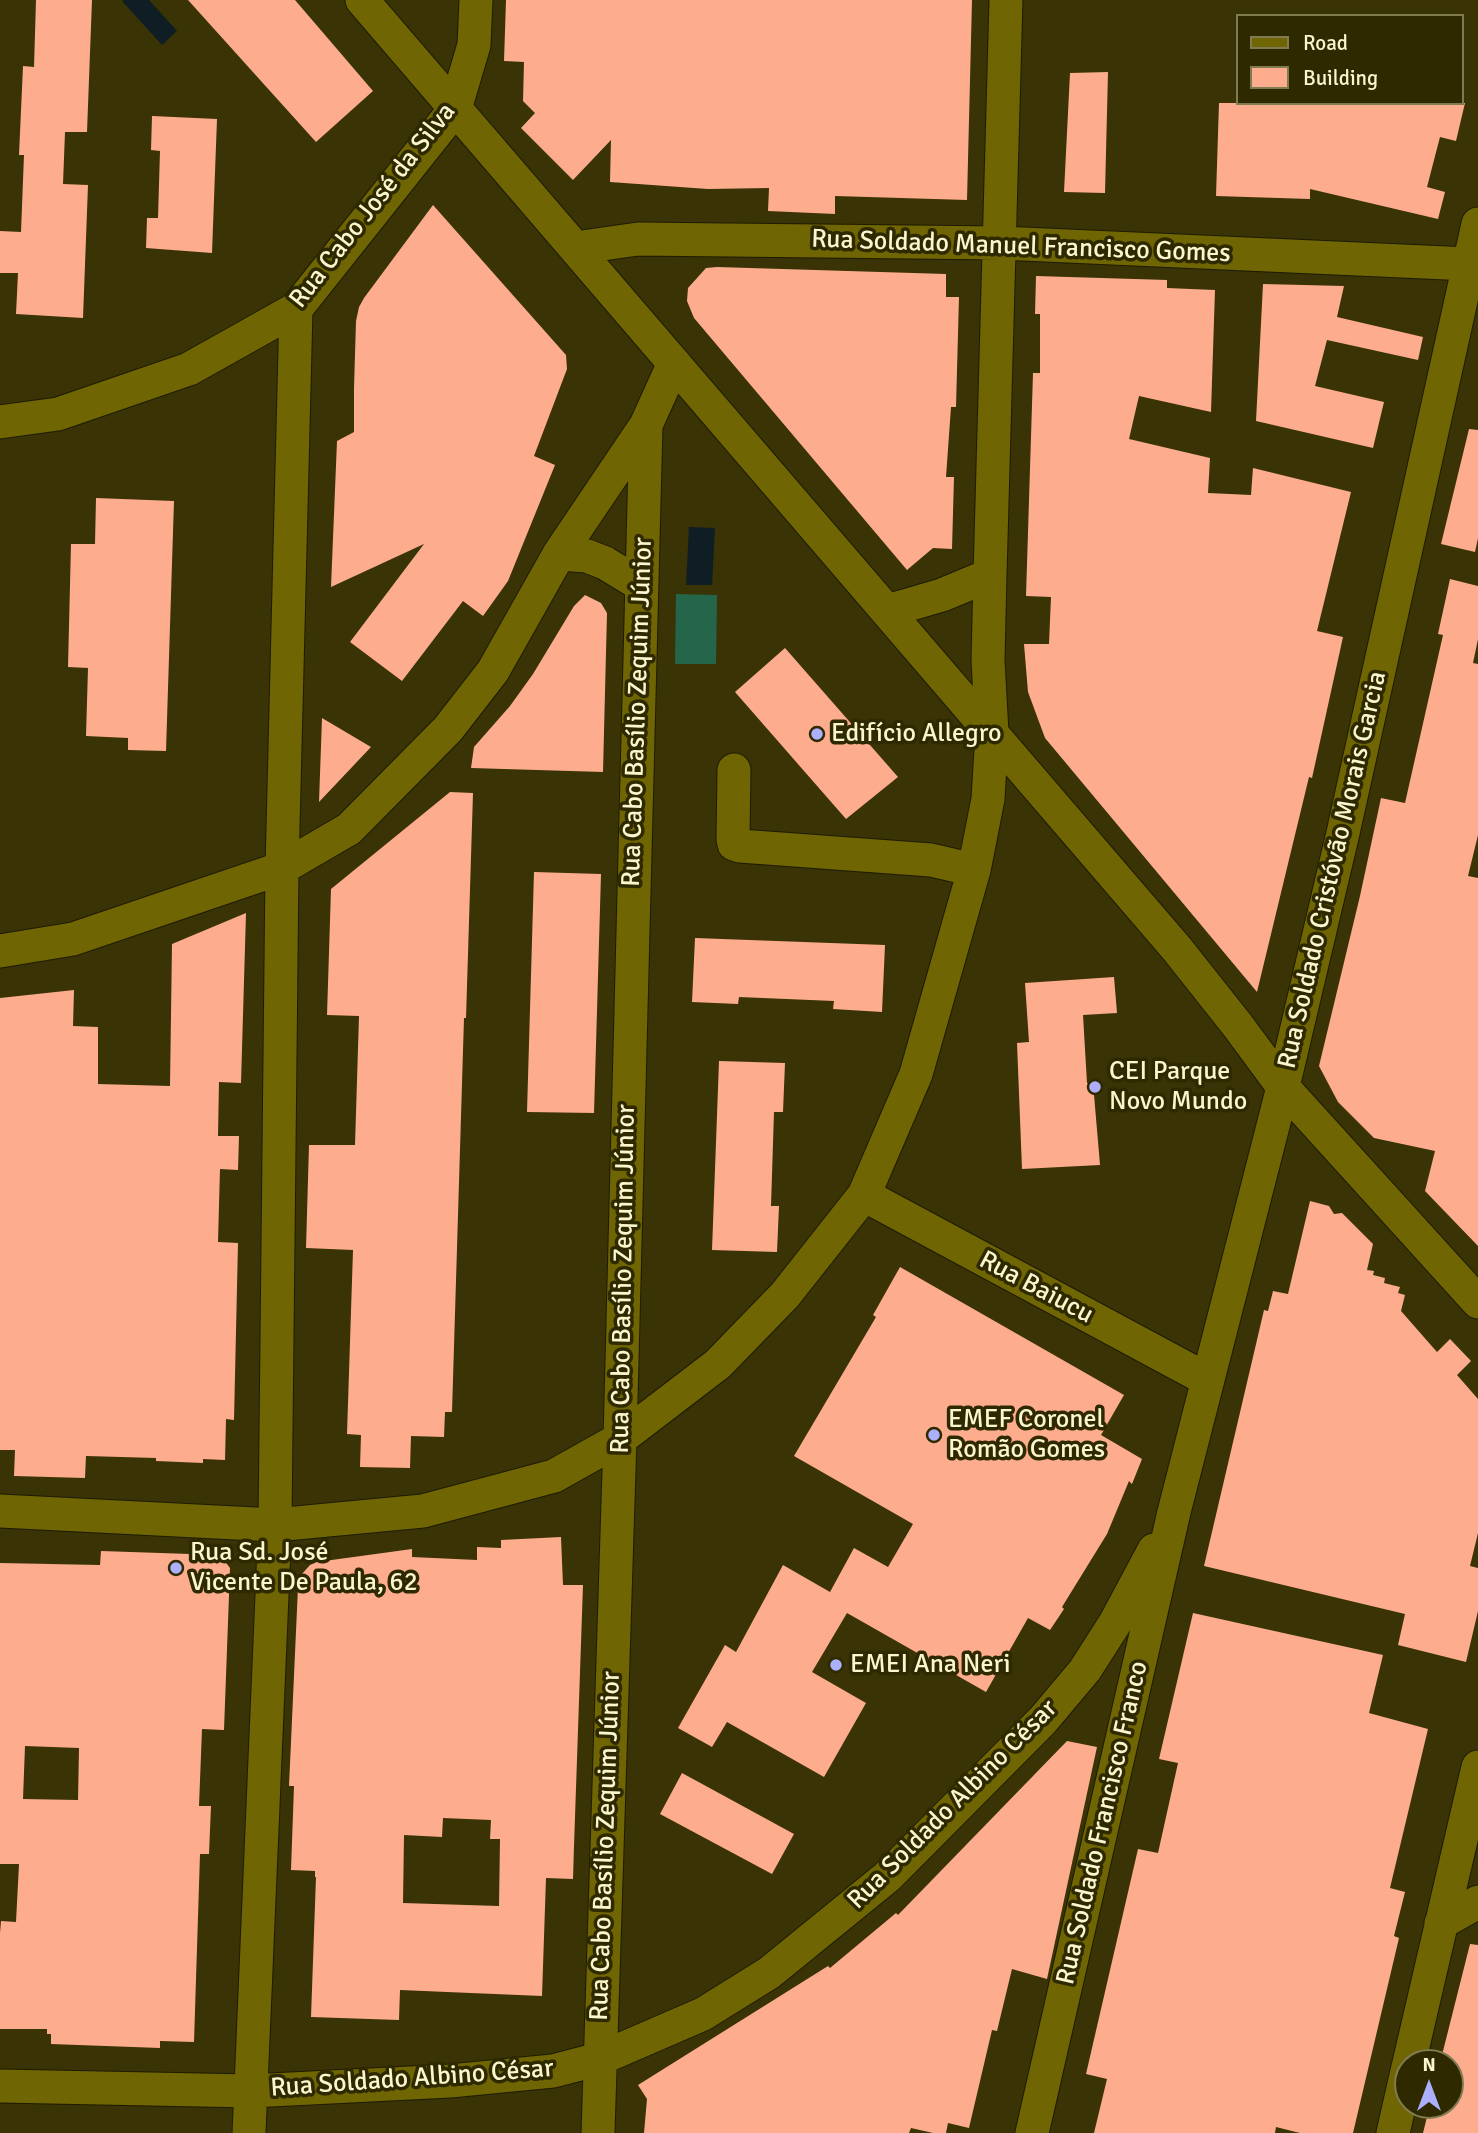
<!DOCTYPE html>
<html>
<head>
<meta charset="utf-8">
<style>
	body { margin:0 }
	#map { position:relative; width:1478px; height:2133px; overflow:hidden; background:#393305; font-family:Signika,sans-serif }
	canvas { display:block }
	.legend { position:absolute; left:1236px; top:14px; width:228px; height:91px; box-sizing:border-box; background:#2f2900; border:2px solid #817b52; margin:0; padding:9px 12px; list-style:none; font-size:21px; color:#fbf6ce }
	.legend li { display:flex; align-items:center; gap:14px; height:35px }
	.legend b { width:35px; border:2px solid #817b52 }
	.north { position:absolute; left:1394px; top:2049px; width:70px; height:70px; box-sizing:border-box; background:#2f2900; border:2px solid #817b52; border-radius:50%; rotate:0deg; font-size:19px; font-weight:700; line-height:28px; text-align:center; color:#fbf6ce }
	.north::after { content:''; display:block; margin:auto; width:24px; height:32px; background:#acaffb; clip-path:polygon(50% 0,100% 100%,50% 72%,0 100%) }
</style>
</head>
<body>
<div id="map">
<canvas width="1478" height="2133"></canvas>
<ul class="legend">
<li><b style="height:9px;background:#6f6502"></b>Road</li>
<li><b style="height:19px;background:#fdad8e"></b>Building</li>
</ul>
<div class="north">N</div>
</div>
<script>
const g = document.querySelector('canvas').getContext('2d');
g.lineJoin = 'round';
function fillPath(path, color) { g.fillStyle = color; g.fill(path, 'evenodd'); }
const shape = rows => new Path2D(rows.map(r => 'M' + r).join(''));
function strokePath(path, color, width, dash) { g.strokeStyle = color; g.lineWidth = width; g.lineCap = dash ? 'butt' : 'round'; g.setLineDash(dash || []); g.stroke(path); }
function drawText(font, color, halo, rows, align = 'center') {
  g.font = font + ' Signika,sans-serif'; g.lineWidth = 7; g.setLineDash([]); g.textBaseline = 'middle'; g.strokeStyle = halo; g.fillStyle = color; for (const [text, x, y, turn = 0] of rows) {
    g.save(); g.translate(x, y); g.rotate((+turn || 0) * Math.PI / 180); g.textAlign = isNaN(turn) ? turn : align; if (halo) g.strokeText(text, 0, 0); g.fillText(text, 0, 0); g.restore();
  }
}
fillPath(shape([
	[676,594,717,595,716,664,675,664]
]), '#25664a');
fillPath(shape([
	[124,0,149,0,177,31,162,45,122,1],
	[689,527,715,528,712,585,686,585]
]), '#0e1e24');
fillPath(shape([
	[36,0,92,0,87,132,65,132,63,184,88,185,83,318,16,314,18,273,0,273,0,231,21,232,24,155,19,155,23,66,34,67],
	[188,0,295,0,373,91,316,142],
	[506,0,972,0,967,200,835,196,835,214,768,211,769,188,708,189,610,182,611,140,573,180,521,128,535,113,523,101,524,62,504,61],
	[1108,72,1105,193,1064,192,1070,73],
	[1219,103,1465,103,1456,141,1440,137,1427,187,1445,192,1438,219,1310,189,1310,199,1216,196],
	[152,116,217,119,212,253,146,248,147,218,158,218,160,151,151,150],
	[433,205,566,355,567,369,534,456,555,465,508,581,483,616,463,601,402,681,350,642,424,544,331,587,337,441,354,432,354,388,356,321,359,307,364,298],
	[717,267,946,274,946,297,959,297,956,407,951,407,946,477,954,477,952,549,933,548,907,570,694,318,687,301,688,288,706,268],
	[1036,276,1167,280,1167,288,1215,290,1211,412,1139,396,1129,439,1210,458,1208,493,1251,495,1253,468,1351,492,1317,631,1343,637,1312,778,1309,777,1257,992,1045,738,1028,692,1024,644,1049,644,1051,597,1026,596,1033,373,1040,373,1040,314,1035,314],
	[1263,284,1344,286,1337,317,1423,337,1418,360,1327,340,1315,386,1384,402,1373,448,1256,421],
	[1469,429,1478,430,1478,538,1475,552,1441,544],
	[96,498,174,501,166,751,128,750,128,738,86,736,88,668,68,667,71,544,95,544],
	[1450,579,1478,586,1478,639,1473,663,1478,664,1478,835,1468,876,1478,878,1478,1246,1425,1191,1435,1151,1374,1138,1338,1102,1319,1066,1360,896,1381,798,1405,803,1443,635,1438,634],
	[585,595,601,603,607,613,603,772,471,768,474,747,510,706,533,674,574,606],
	[785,648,898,777,846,819,735,692],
	[322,718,371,747,319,802],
	[450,792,473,793,466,1018,464,1018,452,1412,445,1412,444,1437,411,1436,410,1468,360,1467,361,1435,347,1434,353,1250,306,1248,309,1145,355,1145,359,1016,327,1015,331,889],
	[534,872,601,874,594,1113,527,1112],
	[246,913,241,1083,219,1082,218,1136,239,1136,238,1170,220,1169,218,1242,238,1243,234,1420,226,1419,225,1460,203,1459,203,1463,156,1461,156,1458,86,1456,85,1478,14,1476,15,1450,0,1450,0,998,74,990,73,1026,98,1027,98,1084,170,1086,172,944],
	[695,938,885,945,882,1012,833,1009,834,1001,739,997,738,1004,692,1002],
	[1114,977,1117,1013,1083,1015,1087,1083,1093,1083,1100,1165,1022,1169,1017,1043,1029,1042,1025,983],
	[719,1061,785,1063,783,1112,774,1112,771,1206,779,1206,777,1252,712,1250],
	[1310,1201,1329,1206,1334,1214,1342,1213,1373,1244,1367,1270,1374,1271,1373,1275,1385,1278,1384,1283,1400,1287,1398,1293,1405,1295,1401,1311,1437,1352,1450,1339,1471,1361,1457,1375,1478,1399,1478,1533,1470,1566,1478,1568,1478,1611,1466,1662,1398,1645,1405,1614,1204,1566,1264,1310,1268,1311,1273,1291,1288,1294],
	[900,1267,1124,1395,1101,1435,1142,1459,1132,1484,1129,1481,1107,1534,1062,1607,1064,1609,1050,1630,1028,1618,986,1692,847,1613,812,1672,866,1703,824,1777,727,1722,712,1747,678,1728,725,1645,736,1652,783,1565,830,1592,854,1548,888,1567,913,1524,794,1456,876,1317,873,1315],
	[561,1537,563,1585,583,1585,574,1846,573,1879,546,1878,542,1996,400,1990,399,2020,311,2017,316,1877,315,1877,315,1871,291,1870,294,1786,289,1786,298,1587,301,1575,310,1565,317,1562,412,1549,412,1557,477,1560,477,1547,501,1548,501,1540],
	[443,1818,491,1820,490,1839,500,1839,499,1906,403,1903,404,1835,442,1837],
	[101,1551,220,1555,230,1568,224,1730,202,1729,199,1806,211,1806,209,1854,200,1854,194,2042,160,2041,160,2048,51,2044,51,2034,47,2034,47,2029,0,2029,0,1933,1,1921,16,1922,19,1864,0,1864,0,1563,100,1565],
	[25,1746,79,1748,78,1800,23,1799],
	[1193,1613,1383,1655,1369,1713,1428,1729,1390,1888,1405,1892,1394,1936,1399,1938,1353,2133,1300,2133,1276,2127,1275,2133,1094,2133,1107,2079,1086,2074,1138,1849,1158,1853,1178,1763,1159,1759],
	[1067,1741,1097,1747,1047,1979,1012,1969,997,2031,992,2030,969,2128,948,2123,946,2133,933,2133,911,2128,909,2133,644,2133,647,2099,638,2085,828,1966,830,1968,896,1913,898,1915],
	[682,1773,794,1834,772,1874,660,1814],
	[1470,1944,1478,1945,1478,2133,1423,2133,1430,2105,1450,2105,1450,2063,1440,2063]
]), '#fdad8e');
const street = shape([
	[362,0,1177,949,1238,1026,1283,1087,1478,1302],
	[575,248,638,239,1001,243,1469,264],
	[0,422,58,414,189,369,296,309,455,109,474,45,476,0],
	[559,554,587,556,605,563,641,585],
	[887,611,942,595,990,575],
	[734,770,733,839,734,844,740,846,931,860,974,870],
	[0,951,73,939,282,868,349,829,448,729,493,671,559,554,646,425,674,363],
	[864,1195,1208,1380],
	[0,1511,275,1525,423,1511,554,1476,620,1439,718,1364,785,1295,864,1195,916,1074,974,870,988,799,992,733,988,660,990,575,1006,0],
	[1441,1923,1478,1902],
	[1409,2063,1478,1767],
	[0,2086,251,2091,450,2081,553,2071,599,2059,703,2014,769,1973,887,1877,1043,1720,1085,1670,1115,1623,1154,1550],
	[249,2133,275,1525,282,868,296,309],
	[598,2133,620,1439,646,425],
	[1032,2133,1174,1512,1283,1087,1343,833,1478,224],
	[1393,2133,1408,2067]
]);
strokePath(street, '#1e1b02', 35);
strokePath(street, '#6f6502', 33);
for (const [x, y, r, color] of [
	[817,734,7,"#acaffb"],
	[1095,1087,7,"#acaffb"],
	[934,1435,7,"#acaffb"],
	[176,1568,7,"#acaffb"],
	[836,1665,7,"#acaffb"]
]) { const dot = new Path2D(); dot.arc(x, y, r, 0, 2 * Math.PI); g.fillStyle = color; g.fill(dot); strokePath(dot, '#2f2900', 2.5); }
drawText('26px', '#fbf6ce', '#2f2900', [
	["Rua Cabo José da Silva",373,206,-52],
	["Rua Soldado Manuel Francisco Gomes",1021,247,2],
	["Rua Cabo Basílio Zequim Júnior",638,712,-88],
	["Rua Soldado Cristóvão Morais Garcia",1333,870,-77],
	["Rua Cabo Basílio Zequim Júnior",624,1279,-89],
	["Rua Baiucu",1036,1288,28],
	["Rua Soldado Albino César",953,1805,-45],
	["Rua Soldado Francisco Franco",1103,1823,-77],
	["Rua Cabo Basílio Zequim Júnior",606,1846,-88],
	["Rua Soldado Albino César",412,2079,-4]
]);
drawText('26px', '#fbf6ce', '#2f2900', [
	["Edifício Allegro",831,734],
	["CEI Parque",1109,1072],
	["Novo Mundo",1109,1102],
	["EMEF Coronel",948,1420],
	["Romão Gomes",948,1450],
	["Rua Sd. José",190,1553],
	["Vicente De Paula, 62",190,1583],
	["EMEI Ana Neri",850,1665]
], 'left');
</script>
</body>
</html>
